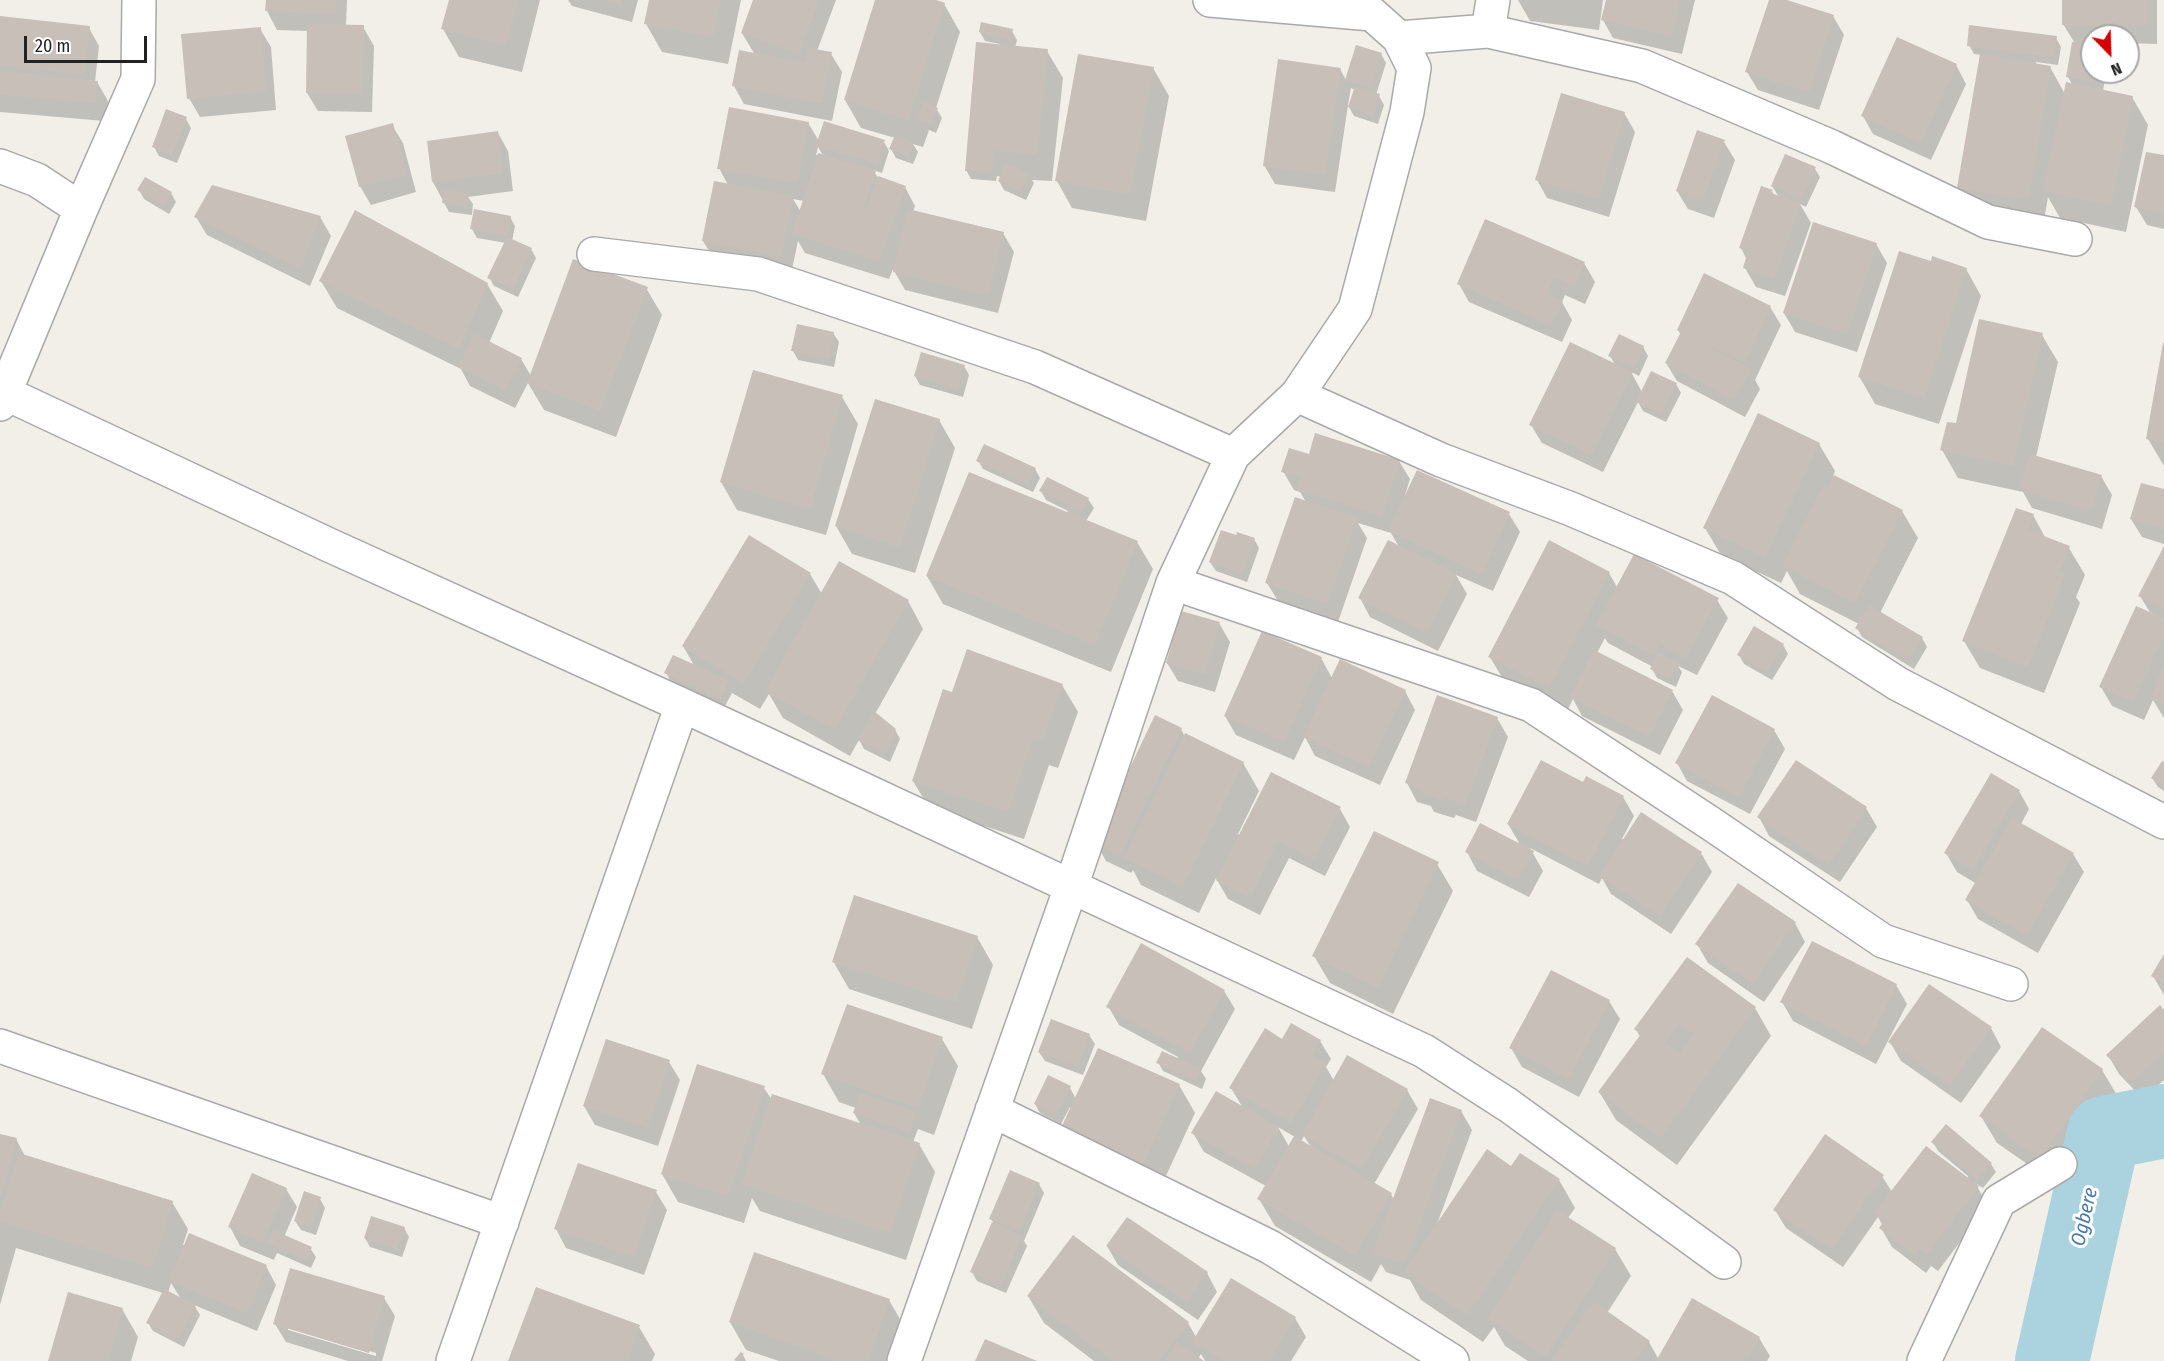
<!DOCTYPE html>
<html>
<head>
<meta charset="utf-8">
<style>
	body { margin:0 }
	#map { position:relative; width:2164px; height:1361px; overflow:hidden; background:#f2efe9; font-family:"Fira Sans Condensed",sans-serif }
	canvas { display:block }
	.north { position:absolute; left:2080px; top:24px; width:60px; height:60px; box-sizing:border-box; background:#fff; border:2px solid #a7a7a7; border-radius:50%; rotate:157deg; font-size:16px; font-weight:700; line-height:24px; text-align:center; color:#222 }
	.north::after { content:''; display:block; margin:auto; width:21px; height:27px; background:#d40000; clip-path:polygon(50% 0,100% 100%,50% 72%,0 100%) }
	.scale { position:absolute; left:24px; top:36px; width:123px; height:27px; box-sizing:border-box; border:3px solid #222; border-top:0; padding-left:8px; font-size:18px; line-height:21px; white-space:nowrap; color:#222; -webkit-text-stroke:4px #fff; paint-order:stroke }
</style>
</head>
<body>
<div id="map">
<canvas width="2164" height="1361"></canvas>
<div class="north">N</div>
<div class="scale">20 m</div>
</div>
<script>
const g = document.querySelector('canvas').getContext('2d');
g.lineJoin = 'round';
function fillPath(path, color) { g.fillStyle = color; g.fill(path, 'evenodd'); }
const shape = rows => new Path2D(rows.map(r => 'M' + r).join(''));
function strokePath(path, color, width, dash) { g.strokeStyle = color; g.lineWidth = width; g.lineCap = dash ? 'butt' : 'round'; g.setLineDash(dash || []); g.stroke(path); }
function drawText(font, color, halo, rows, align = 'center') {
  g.font = font + ' "Fira Sans Condensed",sans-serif'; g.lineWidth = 6; g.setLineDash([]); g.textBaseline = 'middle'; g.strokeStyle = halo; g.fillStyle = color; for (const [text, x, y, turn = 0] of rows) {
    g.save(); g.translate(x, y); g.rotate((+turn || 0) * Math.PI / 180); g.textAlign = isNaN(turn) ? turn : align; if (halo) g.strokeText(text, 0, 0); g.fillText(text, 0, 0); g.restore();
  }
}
fillPath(shape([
	[267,0,347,0,346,27,363,27,374,46,372,112,318,111,307,93,309,31,277,30,267,11],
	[450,0,540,0,522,72,459,57,443,29],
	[568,0,638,0,632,22,572,6],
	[650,0,741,0,728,64,662,52,646,24],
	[755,0,836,0,817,51,831,54,842,72,832,121,744,104,734,86,755,55,742,33],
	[877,0,931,0,944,4,960,32,936,108,942,118,936,133,929,130,923,147,913,144,918,152,913,164,896,158,891,149,895,138,861,128,845,100],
	[1518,0,1603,0,1599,30,1530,21],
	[1607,0,1695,0,1682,54,1613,38,1603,20],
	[1771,0,1782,0,1833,16,1844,35,1819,110,1758,90,1747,72],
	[2064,0,2157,0,2157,44,2128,43,2128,36,2092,36,2092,43,2082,43,2082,45,2092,46,2092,72,2106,72,2103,91,2132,97,2148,125,2126,232,2060,218,2048,197,2043,226,1974,215,1958,188,1982,55,1974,54,1969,45,2056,38,2061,47,2058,65,2036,62,2036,65,2050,67,2065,94,2072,84,2068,77,2074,42,2063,24],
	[0,17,89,28,99,46,95,82,97,82,108,101,105,121,0,112],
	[260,29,271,47,276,110,200,117,189,98],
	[1012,31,1017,40,1015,48,1047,51,1063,78,1052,181,1032,180,1034,183,1026,200,1004,190,999,181,1001,177,997,176,996,181,971,179,966,170,1000,44,985,41,980,32],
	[1381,54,1386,63,1376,95,1379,96,1384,105,1378,124,1354,116,1348,105,1335,192,1275,184,1264,165,1340,69,1346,80],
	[1351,88,1355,90,1350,105,1348,105],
	[1956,65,1966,84,1931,160,1873,134,1863,116],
	[1153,68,1169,96,1146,221,1072,208,1057,181],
	[1624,113,1635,132,1609,217,1547,198,1537,180],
	[186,119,191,128,177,163,159,156,154,147],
	[808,123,819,141,884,142,889,151,882,173,873,170,878,178,905,187,915,206,913,212,1003,233,1014,252,998,313,905,290,893,269,889,279,805,253,798,241,791,274,714,259,703,241,728,185,719,168],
	[818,147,824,157,816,155],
	[793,199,804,201,801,212],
	[392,125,403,143,416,192,371,205,360,186],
	[498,133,508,151,513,191,468,197,473,204,472,215,449,212,433,182],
	[1724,142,1735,160,1714,218,1688,209,1677,191],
	[2164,157,2164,229,2147,225,2136,207],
	[1815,169,1820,177,1806,207,1800,204,1811,223,1785,296,1756,287,1745,268,1747,260,1741,248,1772,191,1774,195,1779,197,1772,186],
	[139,190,171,193,176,202,169,214,144,199],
	[196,217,320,217,331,236,310,286,207,235],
	[510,217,515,226,512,241,531,249,536,258,518,297,494,286,489,277,506,243,477,238,472,229],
	[1876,244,1887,263,1857,352,1795,332,1784,313],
	[1584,263,1595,282,1585,304,1565,295,1562,302,1572,320,1562,342,1469,302,1459,284],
	[1931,263,1966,269,1981,296,1939,424,1875,404,1859,376],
	[321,281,487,284,503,311,489,343,521,359,531,376,646,288,662,315,616,437,544,410,528,383,515,408,470,386,461,369,337,308],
	[1770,307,1781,325,1755,380,1760,389,1745,417,1677,381,1666,363,1681,335,1678,330],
	[833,333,839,342,834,367,798,360,793,351],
	[2042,335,2058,362,2036,457,2101,476,2112,495,2102,529,2032,508,2023,492,1958,478,1942,450,1957,425],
	[2164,345,2164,466,2148,439],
	[1643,347,1648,356,1639,376,1631,372,1642,392,1676,384,1681,393,1666,422,1643,411,1638,402,1603,472,1542,443,1531,425,1616,366,1610,356],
	[964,366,969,375,963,397,920,385,915,376],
	[842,397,858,424,826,535,737,510,721,482],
	[939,420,955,448,915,573,852,554,836,526],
	[1819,444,1835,471,1833,476,1902,511,1918,538,1880,613,1922,638,1927,647,1914,669,1862,637,1857,628,1859,624,1800,594,1787,571,1781,583,1721,555,1705,528],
	[1310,456,1399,461,1410,479,1405,495,1509,514,1520,532,1493,591,1456,575,1467,594,1438,651,1370,617,1360,598,1399,547,1391,533,1358,523,1367,538,1338,622,1278,601,1267,583,1306,502,1300,492,1294,490,1283,471],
	[978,460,1035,469,1040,478,1033,492,983,469],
	[1041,491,1088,499,1094,508,1086,521,1137,542,1153,569,1111,672,943,604,927,576,1067,513,1068,511,1046,500],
	[2164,491,2164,544,2142,537,2131,519],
	[2033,515,2046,539,2069,548,2085,575,2076,597,2080,603,2044,693,1980,668,1964,641],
	[1237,537,1254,539,1259,548,1247,582,1216,571,1210,562],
	[2164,549,2164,718,2153,700,2144,720,2112,706,2101,687,2151,614,2140,596],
	[1609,573,1617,587,1717,600,1728,618,1697,675,1678,666,1682,672,1676,687,1657,678,1652,669,1653,667,1608,643,1605,638,1597,653,1672,691,1683,710,1660,755,1582,716,1573,699,1565,715,1506,684,1490,657],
	[810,574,822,594,908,601,923,629,875,714,895,730,900,739,890,762,864,749,859,740,850,756,783,718,769,694,760,709,732,693,725,706,671,682,666,673,695,667,683,646],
	[1219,623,1230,642,1215,692,1178,681,1167,663],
	[1783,645,1788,654,1772,680,1744,664,1739,655],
	[1321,658,1332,678,1405,691,1415,710,1380,785,1315,756,1305,737,1294,760,1236,735,1225,716],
	[1062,685,1078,712,1058,768,1049,765,1024,839,929,808,913,781,953,694],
	[1497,718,1508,737,1476,822,1456,815,1454,818,1434,812,1431,806,1417,802,1407,783],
	[1181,729,1184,735,1243,763,1259,791,1238,834,1240,836,1340,809,1350,827,1325,876,1289,858,1260,915,1228,899,1216,878,1199,913,1141,885,1133,870,1131,873,1106,861,1096,843],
	[1774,730,1785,749,1750,814,1687,781,1677,763],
	[1796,762,1866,808,1877,827,1840,882,1769,836,1759,817],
	[2164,764,2164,791,2158,787,2152,778],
	[1584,784,1623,797,1634,816,1622,839,1701,853,1712,872,1671,934,1611,894,1602,878,1599,884,1530,848,1543,871,1529,897,1477,871,1467,852,1521,846,1508,824],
	[2019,791,2029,809,2021,824,2073,854,2084,872,2038,953,1978,919,1967,900,1977,884,1957,872,1946,853],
	[1437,864,1453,891,1393,1014,1330,983,1314,956],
	[1795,923,1805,942,1764,1002,1708,963,1697,944],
	[977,937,993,965,972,1029,849,989,833,961],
	[2164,957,2164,995,2153,976],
	[1896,985,1907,1004,1876,1064,1793,1021,1782,1002],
	[1224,991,1235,1009,1201,1071,1206,1079,1202,1089,1163,1071,1158,1062,1177,1060,1178,1057,1119,1025,1108,1006],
	[1609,1001,1620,1019,1579,1097,1522,1067,1511,1048],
	[1755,1008,1771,1036,1677,1165,1616,1120,1600,1093,1640,1037,1636,1029],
	[2164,1012,2164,1080,2143,1099,2119,1074,2108,1055],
	[1991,1028,2001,1047,1961,1103,1901,1061,1890,1042],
	[1089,1035,1095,1044,1083,1075,1045,1061,1039,1052],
	[942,1039,958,1066,934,1135,918,1129,913,1142,919,1144,935,1172,906,1260,760,1211,752,1198,744,1223,678,1202,662,1174,764,1088,772,1100,861,1125,854,1113,856,1108,839,1102,823,1074],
	[1283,1041,1320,1041,1331,1059,1326,1067,1334,1081,1407,1090,1418,1109,1374,1184,1391,1194,1394,1200,1461,1111,1472,1130,1437,1224,1512,1168,1559,1180,1575,1208,1568,1218,1615,1249,1631,1276,1607,1313,1649,1342,1659,1360,1759,1338,1770,1356,1767,1361,1528,1361,1505,1346,1494,1327,1483,1342,1421,1300,1410,1280,1386,1272,1381,1264,1371,1282,1275,1226,1259,1199,1266,1186,1204,1152,1193,1133,1243,1108,1231,1088],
	[1278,1127,1295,1137,1289,1147,1287,1143],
	[1304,1136,1311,1147,1301,1142],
	[669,1062,680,1080,658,1146,595,1125,584,1106],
	[2102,1070,2118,1097,2056,1184,1997,1143,1981,1116],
	[1179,1085,1195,1113,1154,1202,1072,1108,1070,1107,1061,1124,1040,1113,1035,1104,1070,1088,1076,1099],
	[0,1135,16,1139,25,1156,172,1202,188,1229,183,1245,266,1266,276,1285,257,1331,194,1305,200,1315,184,1347,153,1331,148,1323,163,1293,16,1248,0,1305],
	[171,1283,181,1299,168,1293],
	[1933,1142,1991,1164,1996,1172,1983,1188,1975,1183,1988,1205,1938,1271,1931,1266,1926,1273,1892,1247,1881,1228,1883,1226,1878,1217,1843,1267,1786,1228,1775,1210,1882,1176,1892,1192,1967,1178,1968,1176,1938,1151],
	[1039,1184,1044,1193,1024,1241,1027,1246,1006,1293,977,1281,972,1272,993,1222,991,1219],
	[286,1189,297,1207,284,1237,310,1248,316,1257,311,1268,277,1253,274,1260,240,1246,230,1227],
	[656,1192,667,1210,644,1275,566,1248,556,1229],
	[320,1199,325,1208,316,1235,301,1230,295,1221],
	[404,1228,409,1237,402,1257,370,1247,365,1238],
	[1107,1246,1207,1273,1217,1292,1198,1320,1118,1265],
	[1028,1296,1188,1323,1196,1337,1295,1318,1306,1337,1291,1361,1205,1361,1201,1354,1198,1359,1201,1361,1094,1361,1044,1323],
	[384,1298,395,1316,382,1361,348,1361,286,1342,275,1324],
	[288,1327,376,1353,376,1356,288,1330],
	[889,1300,905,1328,893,1361,779,1361,746,1350,730,1322],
	[122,1309,138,1337,131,1361,49,1361],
	[639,1327,655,1354,652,1361,510,1361],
	[743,1355,746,1361,737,1361,736,1360]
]), '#0003');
strokePath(shape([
	[2052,1361,2104,1133,2164,1121]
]), '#aad3df', 74);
fillPath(shape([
	[266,0,336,0,336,14,265,11],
	[449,0,518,0,506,45,441,29],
	[607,0,623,0,621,5],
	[649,0,720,0,713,37,644,24],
	[753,0,819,0,799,54,741,33],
	[875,0,936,0,945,3,908,120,844,100],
	[1606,0,1680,0,1672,36,1601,20],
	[1769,0,1787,0,1834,15,1809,92,1745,72],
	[2062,0,2147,0,2147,25,2062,25],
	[0,16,90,26,84,74,0,65],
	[981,22,1013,29,1011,40,979,32],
	[307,24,364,25,362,94,306,93],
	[1969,25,2057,36,2054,57,1967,46],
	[261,27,266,91,187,99,181,34],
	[1897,37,1957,64,1921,143,1861,116],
	[976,42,1048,49,1037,154,985,150,994,151,992,172,965,171],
	[2072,42,2092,45,2092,72,2100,72,2098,82,2066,77],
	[1356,45,1382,53,1371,88,1345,80],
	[808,48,832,52,822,103,732,86,739,50,806,63],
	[1078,54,1154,67,1130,194,1055,181],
	[1980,54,2051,66,2028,199,1957,188],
	[1278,59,1341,68,1325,174,1263,166],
	[0,71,98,81,95,103,0,94],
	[2066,82,2133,96,2111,205,2043,191],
	[1355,86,1380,94,1373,116,1348,107],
	[1561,93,1625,112,1599,199,1535,180],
	[924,102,938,108,931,124,917,119],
	[729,107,809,122,797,183,717,169],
	[166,109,187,117,172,155,152,147],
	[824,121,885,140,877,164,816,145],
	[393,123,407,174,359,187,345,136],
	[1697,130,1725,140,1703,200,1676,191],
	[498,131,503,173,432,182,427,141],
	[895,135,914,142,908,156,889,149],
	[2146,152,2164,155,2164,213,2134,207],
	[818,153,876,171,855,238,878,176,906,186,879,261,792,234],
	[1785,154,1816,167,1801,199,1771,186],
	[1006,163,1029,173,1021,191,998,181],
	[145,177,172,192,164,206,137,190],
	[714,181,793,196,781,257,702,241],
	[212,185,321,216,300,268,194,217],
	[1761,186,1773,190,1771,193,1801,203,1774,279,1743,268,1748,251,1739,248],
	[444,190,468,194,467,206,442,203],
	[474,209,511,216,507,236,470,229],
	[908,209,1004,232,988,295,893,272],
	[355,210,488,283,459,349,319,281],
	[1485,219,1585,262,1575,286,1554,277,1547,294,1563,301,1551,325,1457,284],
	[1813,222,1877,243,1847,334,1783,313],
	[507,237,532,248,513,289,487,278],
	[1899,251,1931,261,1932,256,1967,268,1924,398,1858,377],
	[573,259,648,287,600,411,527,383],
	[1704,273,1771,306,1745,362,1689,336,1751,369,1734,400,1665,363,1681,332,1677,330],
	[1979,319,2043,333,2013,466,1940,450,1947,422,1956,423],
	[797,324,834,332,829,358,791,351],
	[475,334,522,358,505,390,458,367],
	[1619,334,1644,346,1634,368,1608,356],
	[1570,342,1633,372,1592,455,1529,425],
	[2163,343,2164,343,2164,442,2146,439],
	[921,352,965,365,958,389,914,376],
	[753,370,843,395,810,509,720,482],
	[1651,371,1677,383,1661,414,1636,402],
	[875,399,940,419,900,547,835,526],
	[1758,413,1820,443,1765,557,1703,528],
	[1315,433,1400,460,1382,516,1297,489,1301,477,1281,472,1289,448,1309,454],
	[984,444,1036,468,1028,484,976,461],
	[2030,454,2102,475,2091,511,2019,489],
	[1417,470,1510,512,1482,574,1388,531],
	[969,472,1138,541,1095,645,926,576],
	[1834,475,1903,510,1855,603,1782,566,1823,486,1827,489],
	[1047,477,1089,498,1082,512,1039,491],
	[2141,483,2164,489,2164,529,2130,519],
	[1295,497,1357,518,1327,604,1265,583],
	[2016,508,2034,514,2028,530,2070,546,2060,572,2065,574,2028,667,1962,641],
	[1221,530,1236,535,1237,532,1255,538,1242,574,1209,562],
	[749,535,811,573,744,683,682,646],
	[1388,540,1457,574,1427,633,1358,598],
	[1549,540,1610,572,1549,688,1488,657],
	[2164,546,2164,609,2138,596],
	[1634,554,1719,598,1686,658,1660,644,1654,655,1596,625],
	[839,561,909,600,835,729,765,691],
	[1869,605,1923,637,1909,661,1855,628],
	[2136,606,2164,618,2164,635,2133,702,2099,687],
	[1181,611,1220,622,1205,674,1166,663],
	[1754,626,1784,644,1767,672,1737,655],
	[1262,631,1322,657,1284,742,1224,716],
	[967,649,1063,684,1042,741,1033,738,1008,812,912,781,943,689,952,692],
	[1594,650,1673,690,1649,737,1570,697],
	[1658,653,1678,662,1670,679,1650,669],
	[673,655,729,680,720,698,664,673],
	[1340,659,1406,690,1369,767,1303,737],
	[2164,666,2164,704,2150,699],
	[1437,695,1498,717,1465,805,1445,797,1444,801,1422,793,1423,789,1405,783],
	[1712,695,1775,729,1739,797,1675,763],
	[874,711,896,729,885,754,858,740],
	[1155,715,1182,728,1121,855,1094,843],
	[1185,733,1244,762,1183,886,1124,858],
	[1541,760,1583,782,1586,776,1624,796,1588,866,1507,824],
	[1796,760,1867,807,1829,865,1757,817],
	[2162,761,2164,762,2164,787,2151,778],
	[1271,772,1341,807,1314,859,1278,841,1250,898,1216,880],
	[1991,773,2020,790,1973,870,1944,853],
	[1641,812,1702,852,1660,916,1599,876],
	[2012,818,2074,853,2027,935,1965,900],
	[1480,823,1534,851,1518,880,1465,852],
	[1374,831,1439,862,1378,988,1312,956],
	[1738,883,1796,922,1753,984,1695,944],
	[854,895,978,936,956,1002,832,962],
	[1812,941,1897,984,1866,1046,1780,1002],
	[1141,943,1225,990,1190,1053,1106,1007],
	[2164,954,2164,984,2151,976],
	[1687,957,1756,1007,1661,1138,1598,1092,1641,1034,1634,1029],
	[1679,1023,1694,1034,1680,1053,1665,1043],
	[1551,970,1610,1000,1569,1079,1509,1048],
	[1929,984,1992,1027,1950,1085,1888,1042],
	[847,1004,943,1037,918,1108,821,1074],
	[2160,1005,2164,1010,2164,1051,2132,1082,2106,1055],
	[1051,1019,1090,1034,1078,1067,1038,1052],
	[1291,1023,1321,1040,1312,1056,1326,1064,1291,1123,1229,1088,1265,1028,1282,1039],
	[2042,1027,2103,1069,2040,1158,1979,1116],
	[606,1039,670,1060,648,1128,583,1106],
	[1098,1048,1180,1084,1138,1176,1056,1139],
	[1162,1051,1202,1069,1196,1081,1156,1063],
	[1347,1055,1408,1089,1362,1169,1302,1135],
	[697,1064,765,1086,728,1196,661,1174],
	[1048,1075,1071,1086,1056,1115,1034,1104],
	[1216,1091,1279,1127,1255,1169,1191,1133],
	[860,1093,916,1112,909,1132,853,1113],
	[772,1094,920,1143,890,1233,742,1184],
	[1430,1098,1462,1110,1405,1264,1373,1253],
	[1946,1124,1992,1163,1977,1180,1931,1142],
	[0,1134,17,1138,1,1196,0,1195],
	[1825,1134,1884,1175,1832,1249,1773,1210],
	[1294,1136,1392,1193,1355,1255,1257,1199],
	[1926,1146,1979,1186,1927,1254,1920,1248,1915,1255,1879,1228,1884,1221,1874,1213],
	[1487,1149,1511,1166,1520,1153,1560,1179,1467,1315,1404,1272],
	[19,1153,173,1201,152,1268,0,1221,0,1212],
	[578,1163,657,1190,634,1257,554,1229],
	[1010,1170,1040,1183,1019,1231,989,1219],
	[252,1173,287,1188,263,1242,228,1227],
	[304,1191,321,1197,311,1227,294,1221],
	[1557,1210,1616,1248,1546,1356,1487,1319],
	[371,1216,405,1227,397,1249,364,1238],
	[1127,1217,1208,1272,1187,1302,1106,1246],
	[992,1222,1022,1236,1001,1285,970,1272],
	[273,1230,312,1247,306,1260,268,1243],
	[189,1233,267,1265,247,1313,169,1281],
	[1073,1235,1189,1322,1159,1361,1113,1361,1027,1296],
	[754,1252,890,1299,868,1361,840,1361,729,1322],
	[290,1268,385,1296,369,1353,273,1324],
	[1231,1278,1296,1317,1269,1361,1224,1361,1192,1342],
	[536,1287,640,1325,627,1361,508,1361],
	[164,1289,196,1305,179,1339,146,1323],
	[68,1292,123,1308,108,1361,48,1361],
	[1692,1298,1760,1337,1747,1361,1656,1361],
	[1594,1302,1650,1341,1635,1361,1551,1361],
	[985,1339,1037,1361,975,1361],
	[1177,1342,1204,1361,1164,1361],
	[741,1352,744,1354,736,1361,734,1360]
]), '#c7bfb8');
const street = shape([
	[1488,31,1493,0],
	[1399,38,1488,31,1642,66,1832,147,1988,222,2075,239],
	[0,166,37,180,81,209],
	[594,254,758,274,1035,367,1233,455],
	[5,393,329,545,682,705,1424,1051,1508,1105,1724,1262],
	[1297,395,1441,460,1571,509,1733,578,1898,684,2164,822],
	[0,404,81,209,138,79,139,0],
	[1173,583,1531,705,1713,825,1883,941,2011,984],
	[0,1046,502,1222],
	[992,1110,1270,1247,1452,1361],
	[453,1361,682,705],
	[904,1361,1071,887,1173,583,1233,455,1297,395,1355,309,1407,112,1414,68,1399,38,1372,14,1210,0],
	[1924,1361,1999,1201,2060,1164]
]);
strokePath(street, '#a9a9a9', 36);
strokePath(street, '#fff', 33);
drawText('italic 20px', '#4a7aab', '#fff', [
	["Ogbere",2085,1217,-77]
]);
</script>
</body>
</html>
